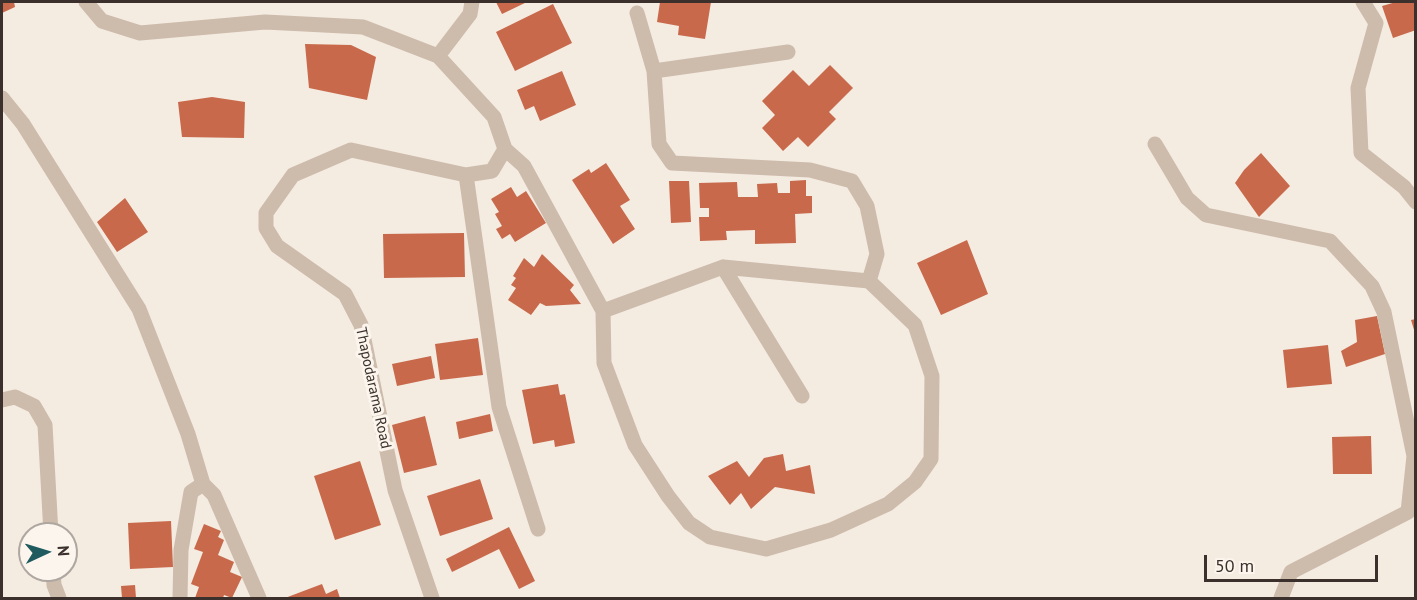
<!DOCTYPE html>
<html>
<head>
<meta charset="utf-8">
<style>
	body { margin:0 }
	#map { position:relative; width:1417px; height:600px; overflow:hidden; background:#f4ebe1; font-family:"PT Sans",sans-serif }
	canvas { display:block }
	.frame { position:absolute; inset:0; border:3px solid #3b302b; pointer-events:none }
	.north { position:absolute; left:18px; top:522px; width:60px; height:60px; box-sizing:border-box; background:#fbf5ee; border:2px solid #aea6a0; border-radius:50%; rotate:86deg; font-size:16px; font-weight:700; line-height:24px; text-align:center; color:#3b302b }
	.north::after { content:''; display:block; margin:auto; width:21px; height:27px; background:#1f5a5e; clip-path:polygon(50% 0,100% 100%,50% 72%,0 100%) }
	.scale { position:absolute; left:1204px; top:555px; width:174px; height:27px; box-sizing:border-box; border:3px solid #3b302b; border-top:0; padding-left:8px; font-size:18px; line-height:21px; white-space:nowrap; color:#3b302b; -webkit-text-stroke:4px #fbf5ee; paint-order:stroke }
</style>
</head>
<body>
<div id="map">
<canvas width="1417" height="600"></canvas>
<div class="frame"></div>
<div class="north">N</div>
<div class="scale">50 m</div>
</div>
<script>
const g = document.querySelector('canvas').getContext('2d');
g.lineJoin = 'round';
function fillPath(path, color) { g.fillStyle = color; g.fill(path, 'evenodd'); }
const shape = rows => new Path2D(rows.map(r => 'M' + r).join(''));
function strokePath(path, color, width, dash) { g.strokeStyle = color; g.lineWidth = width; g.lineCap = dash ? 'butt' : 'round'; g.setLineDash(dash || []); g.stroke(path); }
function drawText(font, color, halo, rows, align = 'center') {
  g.font = font + ' "PT Sans",sans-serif'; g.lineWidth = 6; g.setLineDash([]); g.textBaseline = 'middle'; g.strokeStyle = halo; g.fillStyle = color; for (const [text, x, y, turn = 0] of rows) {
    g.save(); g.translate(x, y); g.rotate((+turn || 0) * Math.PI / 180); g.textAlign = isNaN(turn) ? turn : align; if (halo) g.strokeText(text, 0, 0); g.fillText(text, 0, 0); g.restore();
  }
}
fillPath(shape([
	[2,2,14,2,15,7,2,13],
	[496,2,527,2,502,14],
	[660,2,711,2,705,39,678,35,679,26,657,22],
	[1396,2,1414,2,1416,30,1393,38,1382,6],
	[553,4,572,43,515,71,496,32],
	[305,44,351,45,376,57,367,100,309,88],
	[830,65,853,88,829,112,836,119,808,147,798,137,783,151,762,128,775,115,762,101,793,70,809,86],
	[562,71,576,105,540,121,534,106,525,110,517,90],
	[212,97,245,102,244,138,182,137,178,102],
	[1261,153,1290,186,1259,217,1235,183,1244,170],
	[606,163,630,200,620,206,635,229,613,244,572,180,589,169,591,173],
	[806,180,806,196,812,196,812,213,795,214,796,243,755,244,755,230,726,231,727,240,700,241,699,217,709,217,709,208,700,208,699,183,737,182,738,197,758,197,757,184,777,183,778,193,790,193,790,181],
	[669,181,689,181,691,222,671,223],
	[511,187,517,197,526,191,546,223,515,242,510,234,502,239,496,229,502,226,495,214,499,212,491,199],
	[125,198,148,232,117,252,97,222],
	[464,233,465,277,384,278,383,234],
	[967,240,988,294,941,315,917,263],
	[542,254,574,285,570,290,581,304,546,306,540,303,531,315,508,300,516,288,511,285,516,278,513,276,524,258,534,267],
	[1377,316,1385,354,1346,367,1341,351,1357,342,1355,320],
	[1416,319,1416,333,1415,333,1411,320],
	[478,338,483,375,440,380,435,344],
	[1328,345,1332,384,1287,388,1283,350],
	[431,356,435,378,397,386,392,364],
	[558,384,560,395,565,394,575,443,555,447,554,440,533,444,522,390],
	[490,414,493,431,459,439,456,422],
	[425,416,437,465,404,473,392,425],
	[1371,436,1372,474,1333,474,1332,437],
	[783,454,786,471,810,465,815,494,775,487,751,509,741,493,730,505,708,476,737,461,749,477,764,458],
	[360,461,381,525,335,540,314,476],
	[480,479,493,519,440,536,427,496],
	[171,521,173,567,130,569,128,523],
	[204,524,221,531,218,537,224,540,218,555,234,562,230,572,242,577,232,598,224,595,223,598,195,598,199,587,191,584,203,552,194,549],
	[509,527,535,581,519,589,499,549,452,572,446,559],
	[322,584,326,594,337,589,340,598,285,598],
	[135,585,136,598,122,598,121,586]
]), '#c8694b');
strokePath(shape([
	[86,2,102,21,140,33,265,22,363,27,438,56,494,117,505,149,492,171,466,175,351,150,293,175,266,213,266,228,277,246,345,294,361,325,395,490,432,598],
	[1363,2,1376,23,1358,88,1361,153,1404,187,1416,202],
	[438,56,470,14,472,2],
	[654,71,788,52],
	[2,98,23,124,139,309,188,434,203,484],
	[1155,144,1187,198,1206,215,1330,241,1372,286,1384,312,1414,456,1408,512,1291,572,1281,598],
	[505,149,524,166,603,311,723,267,869,281,877,254,867,206,852,181,810,170,672,163,659,144,654,71,637,13],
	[466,175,499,407,538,529],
	[723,267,802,396],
	[603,311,604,363,635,445,668,496,689,523,710,537,766,549,831,530,888,504,915,482,931,459,932,376,915,325,869,281],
	[2,400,15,397,34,406,45,425,51,534],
	[53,570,54,585,59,598],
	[180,598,181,550,191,492,203,484,214,495,259,598]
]), '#cdbbac', 15);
drawText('15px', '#3b302b', '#fbf5ee', [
	["Thapodarama Road",373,388,78]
]);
</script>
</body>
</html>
